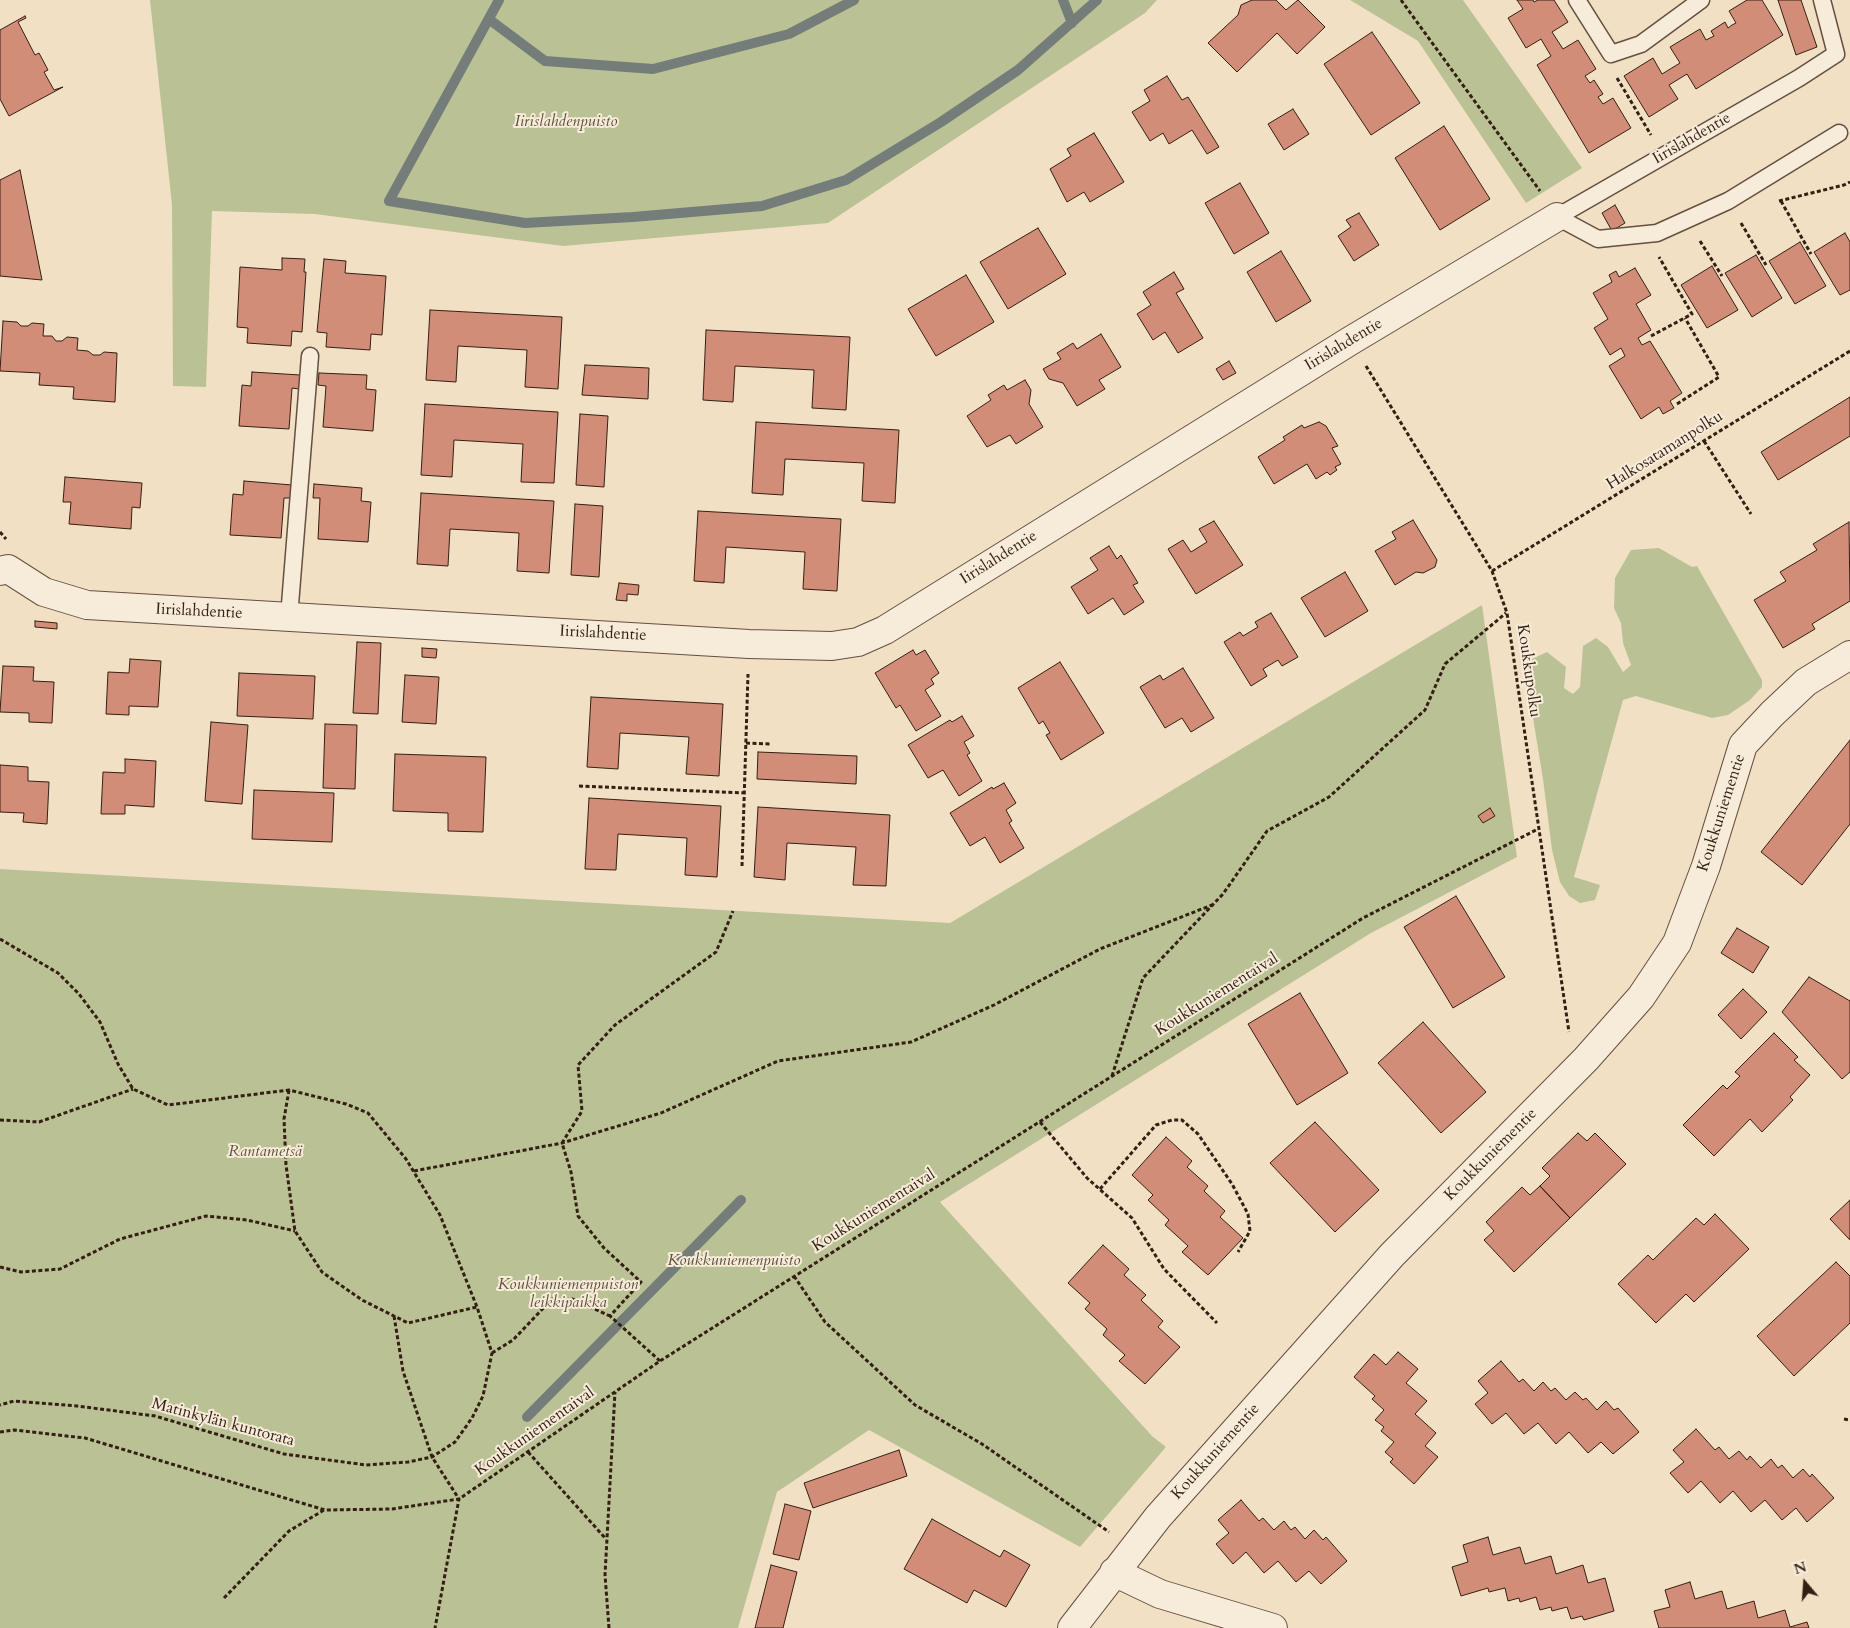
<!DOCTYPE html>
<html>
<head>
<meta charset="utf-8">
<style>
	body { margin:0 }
	#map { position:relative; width:1850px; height:1628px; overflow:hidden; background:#f2e0c5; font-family:Cardo,serif }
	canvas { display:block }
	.north { position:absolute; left:1780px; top:1558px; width:50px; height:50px; -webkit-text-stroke:4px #f7ebd9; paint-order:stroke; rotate:342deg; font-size:14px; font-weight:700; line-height:20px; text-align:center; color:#341f13 }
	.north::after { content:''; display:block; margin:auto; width:18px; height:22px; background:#341f13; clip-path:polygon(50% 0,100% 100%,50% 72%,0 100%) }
</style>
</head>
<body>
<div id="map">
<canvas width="1850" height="1628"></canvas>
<div class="north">N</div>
</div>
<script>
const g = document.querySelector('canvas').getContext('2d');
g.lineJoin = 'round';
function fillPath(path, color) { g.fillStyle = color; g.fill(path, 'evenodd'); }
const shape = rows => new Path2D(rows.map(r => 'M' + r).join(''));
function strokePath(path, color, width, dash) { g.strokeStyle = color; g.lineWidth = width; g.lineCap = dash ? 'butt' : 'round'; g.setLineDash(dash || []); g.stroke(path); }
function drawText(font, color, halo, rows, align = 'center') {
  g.font = font + ' Cardo,serif'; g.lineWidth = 4; g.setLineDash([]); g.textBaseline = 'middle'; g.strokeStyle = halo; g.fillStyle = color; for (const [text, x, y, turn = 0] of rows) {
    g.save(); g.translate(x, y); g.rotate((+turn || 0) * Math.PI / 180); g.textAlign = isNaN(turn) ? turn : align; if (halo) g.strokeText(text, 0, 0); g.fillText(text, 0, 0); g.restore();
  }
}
fillPath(shape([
	[150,0,1157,0,1145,13,828,223,563,246,315,214,212,211,206,387,173,386,172,205],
	[1350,0,1463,0,1582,168,1526,203,1418,41],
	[1659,548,1692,567,1697,566,1762,680,1762,687,1750,700,1728,715,1712,718,1636,696,1623,700,1574,877,1600,885,1595,900,1580,903,1569,896,1560,882,1552,850,1543,779,1526,675,1532,659,1547,652,1566,667,1564,688,1573,694,1580,687,1583,646,1596,638,1608,647,1623,672,1631,665,1623,643,1621,623,1614,608,1615,578,1631,550],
	[1482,605,1517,857,1371,933,940,1202,1152,1436,1166,1447,1080,1547,869,1430,777,1492,738,1628,0,1628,0,869,950,923]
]), '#bac295');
strokePath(shape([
	[499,0,389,201,525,223,633,217,762,206,846,180,941,122,1018,70,1097,0],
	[1063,0,1072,23],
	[490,20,545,61,653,69,789,34,854,0],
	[527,1417,741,1200]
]), '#747d7a', 10);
const building = shape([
	[1252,0,1276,0,1286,10,1298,0,1325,27,1297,54,1277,33,1237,72,1208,43,1238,15,1241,5,1252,0],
	[1517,0,1533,0,1534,2,1538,0,1554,0,1568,22,1552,32,1563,49,1578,40,1596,69,1585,76,1590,83,1594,80,1603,94,1598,97,1603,104,1613,98,1631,128,1589,153,1537,65,1551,56,1541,39,1526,48,1508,18,1523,9,1517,0],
	[1747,0,1762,0,1783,35,1696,89,1687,74,1669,85,1678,99,1649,117,1624,76,1653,58,1662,74,1680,63,1670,47,1700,29,1706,40,1714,36,1711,31,1725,22,1728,28,1732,25,1736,23,1729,11,1747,0],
	[1778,0,1801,0,1817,47,1796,55,1778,0],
	[25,16,26,18,18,22,35,55,39,53,48,70,44,72,54,90,63,87,9,116,0,99,0,30,25,16],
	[1372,32,1420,103,1371,135,1324,64,1372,32],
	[1167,76,1182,100,1188,97,1219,147,1207,154,1192,130,1169,144,1163,133,1150,141,1132,112,1150,101,1144,90,1167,76],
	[1293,109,1309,134,1284,150,1268,124,1293,109],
	[1444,126,1490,199,1440,230,1395,158,1444,126],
	[1094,133,1124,182,1090,202,1084,192,1067,202,1050,169,1071,156,1067,149,1094,133],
	[20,170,42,280,0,276,0,180,20,170],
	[1240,183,1269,233,1234,254,1205,203,1240,183],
	[1615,205,1625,223,1612,231,1602,213,1615,205],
	[1359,213,1379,245,1354,261,1338,236,1351,227,1346,220,1359,213],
	[1038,228,1066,274,1008,309,980,262,1038,228],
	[1845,233,1850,242,1850,290,1840,295,1814,252,1845,233],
	[1800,242,1826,286,1795,304,1769,261,1800,242],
	[1281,251,1311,301,1276,322,1247,272,1281,251],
	[1756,255,1782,298,1752,317,1725,273,1756,255],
	[282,258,305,259,304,272,306,272,302,332,292,331,291,346,247,343,248,328,237,327,240,267,282,270,282,258],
	[324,259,346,261,345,273,386,276,382,335,371,334,370,350,326,347,327,333,317,332,324,259],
	[1712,266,1738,310,1707,328,1681,285,1712,266],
	[1635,268,1651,295,1636,304,1651,330,1638,338,1642,345,1650,341,1682,393,1670,401,1674,408,1663,414,1659,407,1641,419,1609,366,1625,356,1621,348,1610,355,1594,328,1608,319,1593,293,1612,282,1609,275,1616,271,1619,277,1635,268],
	[1174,272,1184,289,1176,293,1203,338,1178,353,1165,332,1153,340,1137,314,1151,305,1143,292,1174,272],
	[966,275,994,322,936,356,908,309,966,275],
	[430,310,562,317,558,389,525,387,527,350,458,346,456,382,426,380,430,310],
	[3,321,17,322,21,326,28,326,32,323,44,324,43,336,52,336,56,341,62,341,67,337,78,338,77,350,88,351,93,355,100,355,104,352,117,353,115,402,73,399,74,387,39,385,40,373,0,371,3,321],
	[706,330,850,337,846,410,812,408,814,370,735,366,733,402,703,400,706,330],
	[1101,334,1121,367,1099,380,1105,389,1077,406,1063,383,1049,379,1043,369,1061,359,1057,353,1073,343,1077,349,1101,334],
	[1229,361,1236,373,1223,380,1216,369,1229,361],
	[585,365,649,368,648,399,582,395,585,365],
	[252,372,300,375,299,389,292,388,289,429,239,426,242,385,251,386,252,372],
	[319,373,367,375,366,389,376,390,373,431,323,427,326,386,318,385,319,373],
	[1025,380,1031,390,1029,404,1043,427,1016,444,1010,435,987,447,967,416,991,400,988,395,1004,385,1007,390,1025,380],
	[1850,397,1850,436,1778,480,1761,452,1850,397],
	[425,404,558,412,554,483,521,482,523,444,454,440,452,477,421,475,425,404],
	[580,414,608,416,604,487,576,485,580,414],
	[756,422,899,430,895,503,862,501,864,463,785,459,783,495,752,493,756,422],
	[1319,422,1326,426,1338,446,1332,448,1341,464,1335,467,1337,470,1330,475,1327,472,1316,479,1307,464,1274,484,1258,457,1285,440,1283,437,1302,425,1304,428,1319,422],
	[65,477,142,483,140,508,132,507,131,529,69,524,71,502,63,502,65,477],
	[244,481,292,485,291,498,284,498,281,538,230,535,233,494,243,495,244,481],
	[314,484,362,488,361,501,371,502,368,542,318,539,320,498,313,498,314,484],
	[421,493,554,501,549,573,517,571,519,533,450,529,448,566,417,564,421,493],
	[575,504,603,506,599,577,571,575,575,504],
	[698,511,841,519,837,591,803,589,805,552,726,547,724,583,694,581,698,511],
	[1413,520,1437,560,1435,567,1423,573,1416,572,1395,585,1375,551,1396,539,1392,532,1413,520],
	[1214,521,1243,565,1196,594,1168,549,1183,540,1191,552,1207,542,1199,529,1214,521],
	[1849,522,1850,601,1812,624,1815,629,1783,648,1754,600,1786,581,1780,572,1817,550,1813,544,1849,522],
	[1109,546,1117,559,1121,555,1138,583,1133,585,1144,602,1124,615,1113,598,1088,614,1071,587,1098,570,1090,558,1109,546],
	[1345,572,1368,611,1325,637,1301,598,1345,572],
	[619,583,639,585,638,595,627,594,627,601,616,600,619,583],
	[1271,613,1298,657,1282,666,1278,660,1263,669,1267,676,1251,686,1224,642,1240,632,1243,636,1258,627,1255,622,1271,613],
	[35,621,57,623,57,629,35,627,35,621],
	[357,642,381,643,378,714,353,713,357,642],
	[422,648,437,649,436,658,422,657,422,648],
	[913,650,916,655,925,650,939,673,931,679,934,684,925,690,941,716,916,731,900,705,896,708,875,673,913,650],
	[130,659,161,661,158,707,129,706,129,715,106,714,108,672,129,673,130,659],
	[1060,662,1104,733,1061,760,1046,735,1050,733,1043,721,1039,724,1018,688,1060,662],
	[3,666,34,667,33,681,54,682,52,723,29,722,29,713,0,712,3,666],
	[1183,668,1214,718,1191,732,1182,718,1165,728,1140,687,1160,675,1163,680,1183,668],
	[239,673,315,676,313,719,237,716,239,673],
	[405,675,439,677,436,724,402,722,405,675],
	[591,697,723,704,719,776,686,774,689,737,620,733,618,769,587,767,591,697],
	[962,716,974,736,964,742,970,753,967,755,982,781,959,796,943,770,928,778,908,745,950,720,952,722,962,716],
	[211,722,248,725,242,804,205,801,211,722],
	[325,724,357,725,355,789,323,788,325,724],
	[1850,740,1850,824,1802,885,1761,852,1850,740],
	[758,752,857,756,856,784,757,779,758,752],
	[395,754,486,757,483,832,448,831,448,813,393,811,395,754],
	[125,759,156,761,154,807,125,805,125,814,101,814,103,772,125,773,125,759],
	[0,765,28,767,28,781,49,782,47,824,23,822,24,813,0,812,0,765],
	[1004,783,1016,803,1006,810,1012,821,1009,823,1024,848,1000,863,985,837,970,846,950,813,992,787,993,789,1004,783],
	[254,790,334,793,332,842,252,839,254,790],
	[589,798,721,806,717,877,685,875,687,838,618,834,616,870,585,869,589,798],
	[758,807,890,815,886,886,853,885,856,847,787,843,785,880,754,877,758,807],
	[1490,808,1495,816,1483,823,1478,816,1490,808],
	[1456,896,1505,977,1453,1008,1404,927,1456,896],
	[1737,928,1769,947,1753,973,1721,953,1737,928],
	[1809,977,1850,1001,1850,1072,1842,1079,1782,1012,1809,977],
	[1743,989,1767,1012,1741,1039,1718,1015,1743,989],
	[1300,993,1348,1073,1297,1105,1248,1024,1300,993],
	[1423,1022,1486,1092,1441,1133,1378,1063,1423,1022],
	[1774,1033,1798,1057,1794,1060,1810,1075,1790,1097,1793,1100,1762,1132,1750,1119,1714,1156,1683,1125,1723,1085,1727,1089,1740,1076,1735,1072,1774,1033],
	[1315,1122,1379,1190,1335,1232,1270,1163,1315,1122],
	[1578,1133,1587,1141,1595,1133,1626,1164,1570,1218,1540,1186,1550,1176,1542,1168,1578,1133],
	[1166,1137,1192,1161,1187,1167,1208,1186,1204,1191,1225,1211,1220,1217,1243,1238,1208,1275,1182,1252,1188,1246,1165,1225,1169,1220,1148,1200,1153,1195,1132,1175,1166,1137],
	[1540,1186,1570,1218,1514,1272,1484,1240,1494,1231,1486,1222,1522,1187,1530,1195,1540,1186],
	[1850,1200,1850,1240,1830,1219,1850,1200],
	[1715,1214,1749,1249,1694,1302,1686,1294,1656,1323,1618,1284,1648,1255,1653,1260,1696,1218,1704,1225,1715,1214],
	[1103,1245,1129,1269,1124,1275,1146,1295,1141,1300,1163,1321,1158,1327,1180,1347,1145,1384,1119,1361,1125,1355,1103,1335,1107,1329,1085,1309,1090,1303,1068,1283,1103,1245],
	[1836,1262,1850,1276,1850,1323,1794,1376,1757,1336,1836,1262],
	[1398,1352,1418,1369,1406,1383,1427,1401,1415,1414,1436,1433,1425,1446,1438,1457,1414,1484,1390,1462,1393,1459,1385,1452,1394,1442,1381,1431,1384,1427,1375,1420,1384,1410,1372,1399,1375,1396,1354,1377,1374,1354,1386,1365,1398,1352],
	[1501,1361,1519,1382,1523,1379,1534,1391,1543,1382,1551,1391,1555,1388,1566,1400,1575,1392,1583,1400,1586,1398,1597,1410,1606,1401,1614,1410,1618,1408,1639,1432,1613,1454,1601,1442,1588,1453,1569,1432,1556,1444,1538,1423,1524,1434,1506,1413,1492,1424,1475,1404,1488,1393,1478,1381,1501,1361],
	[1696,1429,1715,1450,1719,1447,1729,1459,1739,1451,1747,1460,1750,1456,1761,1468,1771,1459,1778,1468,1782,1465,1793,1478,1803,1469,1810,1477,1812,1474,1834,1498,1807,1522,1796,1508,1782,1520,1765,1500,1751,1512,1733,1491,1720,1503,1701,1481,1688,1493,1670,1473,1684,1462,1673,1450,1696,1429],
	[899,1450,907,1476,813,1508,804,1483,899,1450],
	[1241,1500,1259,1521,1263,1518,1274,1530,1284,1521,1291,1530,1295,1527,1305,1539,1314,1530,1323,1540,1326,1537,1347,1561,1321,1584,1309,1571,1296,1582,1278,1561,1264,1573,1246,1552,1233,1564,1216,1544,1229,1533,1218,1520,1241,1500],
	[785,1504,811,1511,799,1560,773,1554,785,1504],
	[932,1519,1000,1557,1004,1550,1030,1565,1006,1607,974,1590,967,1603,904,1569,932,1519],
	[1488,1537,1493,1555,1520,1547,1525,1564,1551,1556,1556,1574,1583,1565,1588,1583,1605,1578,1614,1611,1584,1620,1582,1616,1571,1619,1567,1607,1552,1611,1551,1607,1540,1610,1536,1597,1520,1602,1519,1598,1508,1601,1505,1588,1489,1592,1488,1588,1461,1596,1452,1567,1468,1562,1463,1545,1488,1537],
	[771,1565,797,1572,783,1628,755,1628,771,1565],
	[1690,1582,1695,1599,1722,1591,1727,1609,1754,1601,1758,1618,1785,1610,1790,1627,1807,1622,1809,1628,1659,1628,1654,1611,1670,1607,1665,1590,1690,1582]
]);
fillPath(building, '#d18d77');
strokePath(building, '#341f13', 1);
const lane = shape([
	[1577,0,1611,54,1641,44,1701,0],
	[1557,217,1799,78,1836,54,1822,0],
	[1557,217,1598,239,1657,233,1728,201,1839,133],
	[289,617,310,356]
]);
const street = shape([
	[0,571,8,569,44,592,87,605,749,644,832,646,858,642,885,630,1350,341,1557,217],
	[1114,1572,1160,1594,1273,1628],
	[1072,1628,1158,1517,1392,1255,1586,1059,1641,997,1677,943,1706,866,1743,745,1772,714,1806,682,1850,655]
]);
strokePath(lane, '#644f40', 19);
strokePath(street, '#644f40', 30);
strokePath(shape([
	[1401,0,1540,191],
	[1617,78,1651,135],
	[1779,201,1844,185,1850,182],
	[1781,201,1811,254],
	[1741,223,1766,265],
	[1700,241,1722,276],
	[1651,336,1692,314,1659,257],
	[1366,366,1492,571,1507,613,1569,1032],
	[1677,404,1719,377,1685,318],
	[1704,441,1751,514],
	[0,532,6,539],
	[1492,571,1850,351],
	[746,743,770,744],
	[579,786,745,793],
	[742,866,748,674],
	[0,939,58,973,79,994,100,1022,118,1064,133,1089,168,1105,289,1090,346,1104,368,1113,406,1159,440,1215,477,1307,492,1353,483,1396,472,1418,455,1442,432,1457,408,1462,366,1465,284,1454,155,1416,77,1406,14,1401,0,1405],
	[1112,1076,1143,978,1223,894,1267,831,1329,797,1425,710,1445,664,1506,613],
	[289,1090,284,1119,286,1165,295,1231,322,1272,362,1300,408,1323,477,1307],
	[0,1120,39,1122,133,1089],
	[1040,1122,1087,1178,1132,1218,1164,1269,1217,1323],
	[414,1171,562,1143,661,1113,778,1061,911,1042,994,1005,1100,949,1212,905],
	[1100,1189,1156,1125,1172,1120,1182,1120,1198,1134,1232,1184,1248,1214,1250,1231,1238,1252],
	[0,1267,21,1272,60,1269,120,1239,206,1216,247,1220,295,1231],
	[794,1276,825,1322,915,1405,982,1444,1109,1532],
	[394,1316,403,1371,432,1457,459,1499,435,1628],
	[492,1353,513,1340,552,1299,563,1304,570,1298,610,1316],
	[660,1361,610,1316,641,1282,604,1248,578,1216,571,1172,562,1143,582,1111,578,1065,615,1025,716,952,733,911],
	[1844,1419,1850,1420],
	[0,1432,14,1430,85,1438,325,1510,392,1509,459,1499,660,1361,1363,918,1538,829],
	[528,1452,606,1539],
	[224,1598,289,1531,324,1510],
	[609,1628,605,1575,615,1392]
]), '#341f13', 3, [4, 2.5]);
strokePath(lane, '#f7ebd9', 16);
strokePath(street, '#f7ebd9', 28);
drawText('italic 16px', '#5c503a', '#f7ebd9', [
	["Iirislahdenpuisto",566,122],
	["Rantametsä",265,1152],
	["Koukkuniemenpuisto",734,1261],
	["Koukkuniemenpuiston",568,1285],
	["leikkipaikka",568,1303]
]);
drawText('16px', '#341f13', '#f7ebd9', [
	["Iirislahdentie",1692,139,-30],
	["Iirislahdentie",1344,345,-31],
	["Halkosatamanpolku",1665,451,-32],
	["Iirislahdentie",999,558,-32],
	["Iirislahdentie",199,612,3],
	["Iirislahdentie",603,634,3],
	["Koukkupolku",1528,671,82],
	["Koukkuniementie",1722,813,-72],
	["Koukkuniementaival",1217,995,-32],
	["Koukkuniementie",1491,1155,-45],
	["Koukkuniementaival",874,1211,-32],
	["Matinkylän kuntorata",223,1423,15],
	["Koukkuniementaival",535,1432,-35],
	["Koukkuniementie",1216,1452,-48]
]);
</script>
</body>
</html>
